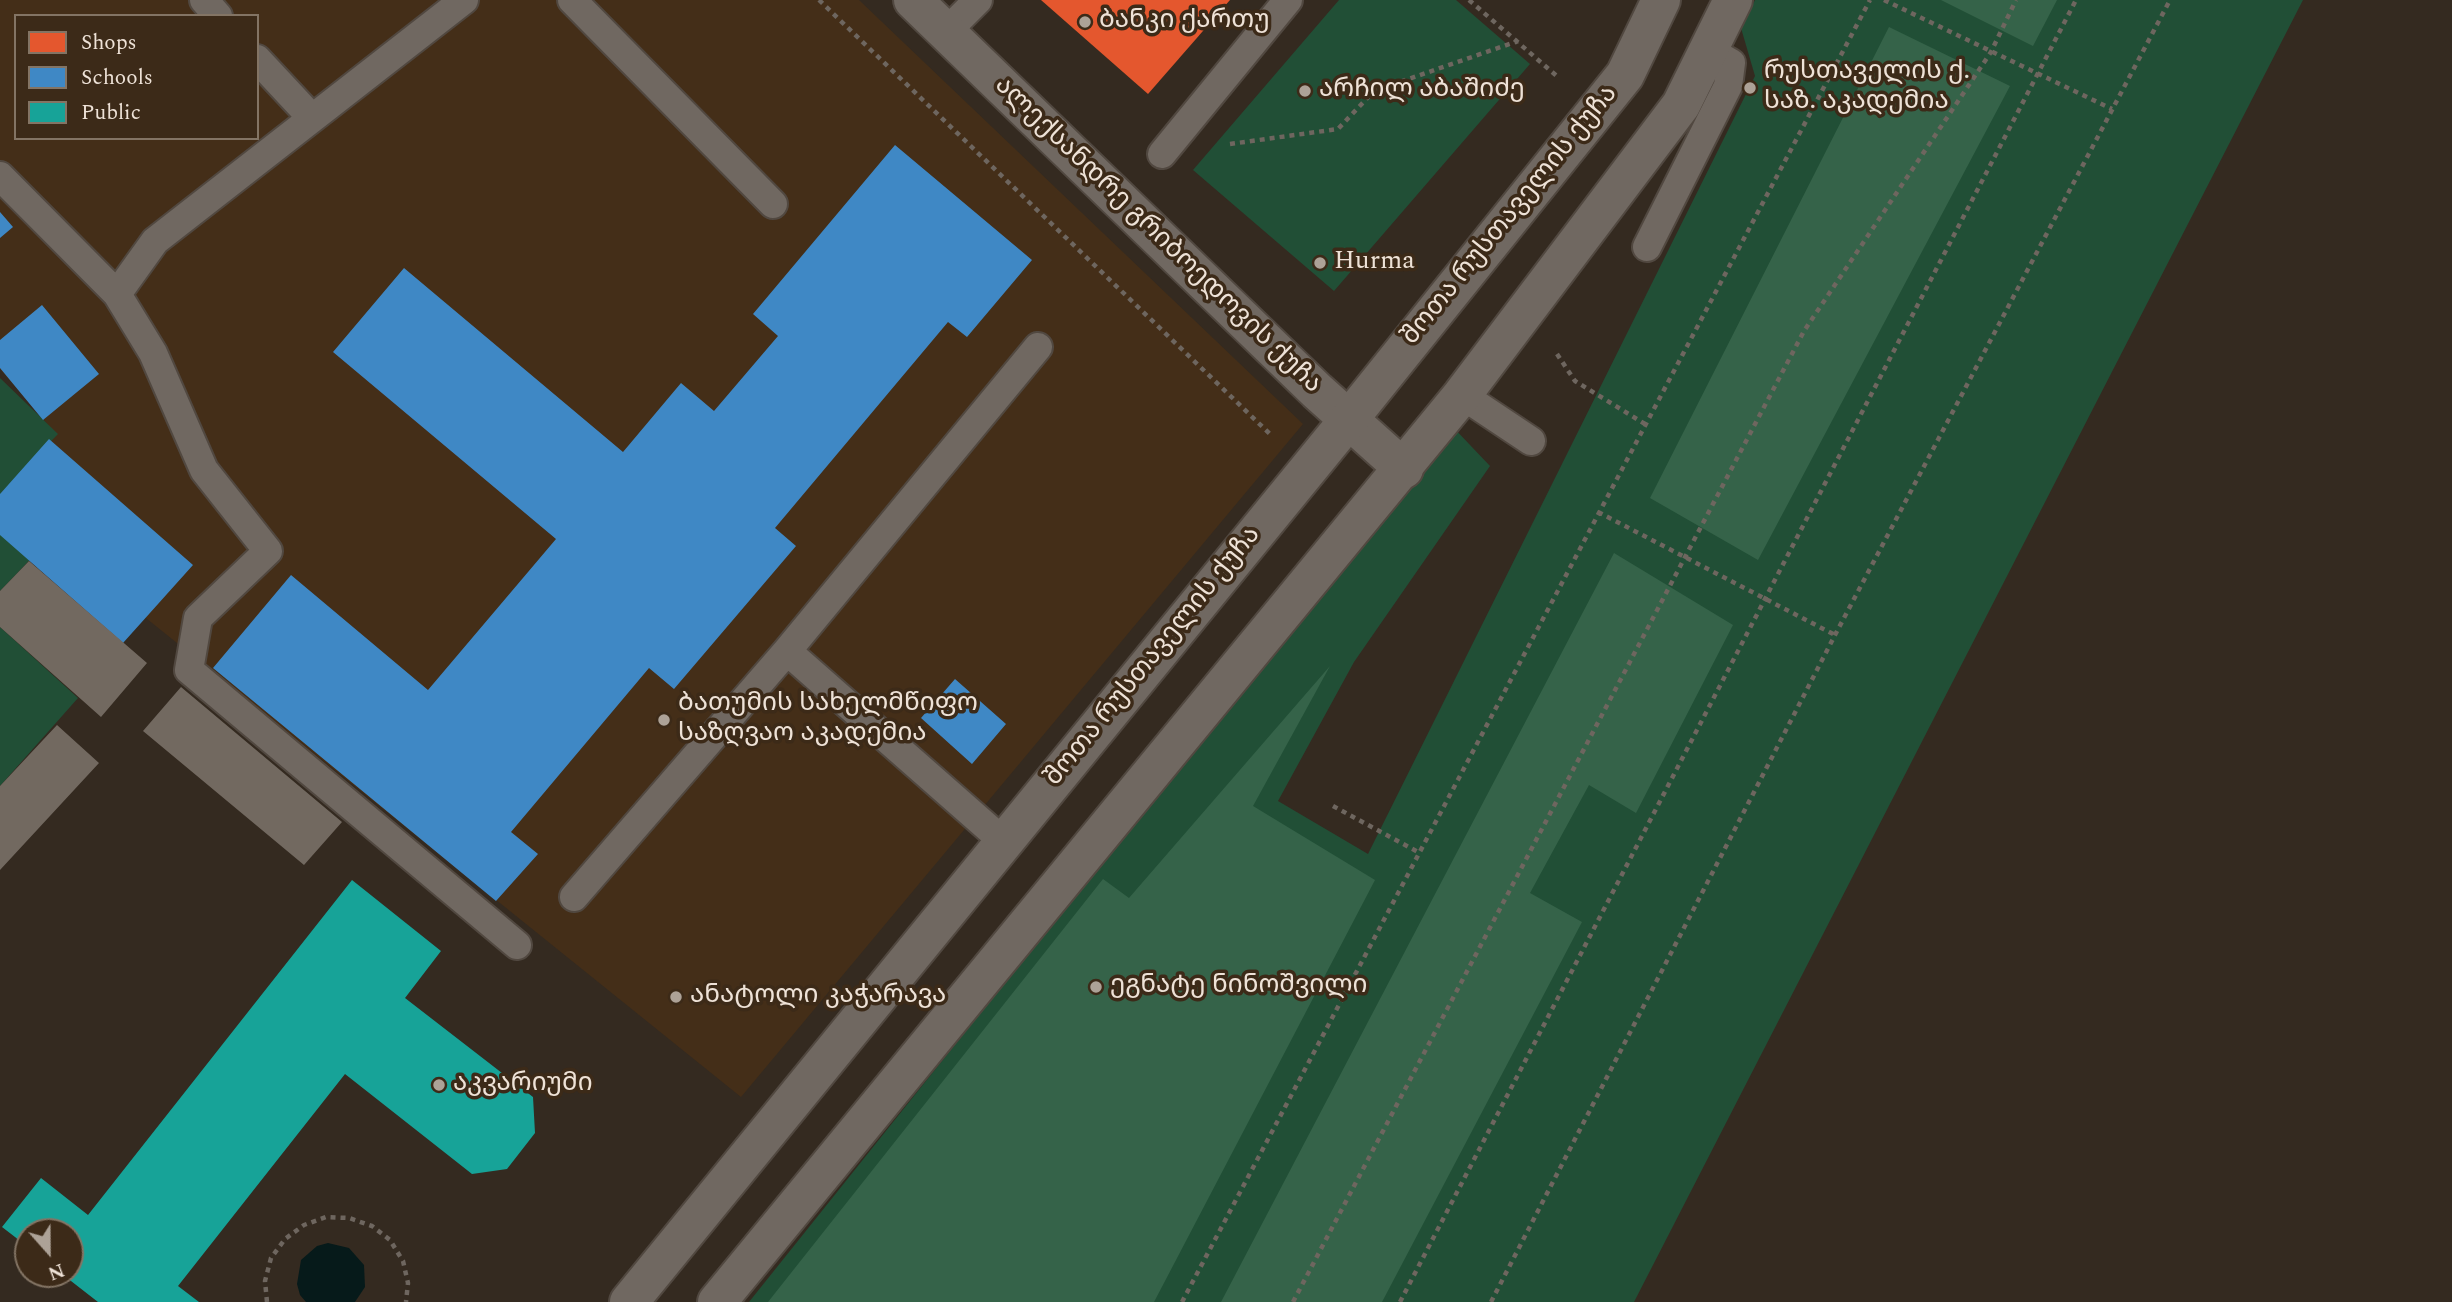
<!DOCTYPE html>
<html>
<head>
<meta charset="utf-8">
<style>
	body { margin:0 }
	#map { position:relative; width:2452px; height:1302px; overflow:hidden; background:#342a20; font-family:Spectral,serif }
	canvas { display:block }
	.legend { position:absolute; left:14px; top:14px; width:245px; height:126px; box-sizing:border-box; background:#3c2a18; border:2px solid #837464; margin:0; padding:9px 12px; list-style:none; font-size:21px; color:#eee2d7 }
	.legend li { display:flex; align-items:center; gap:14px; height:35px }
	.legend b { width:35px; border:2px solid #837464 }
	.north { position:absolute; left:14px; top:1218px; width:70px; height:70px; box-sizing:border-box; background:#3c2a18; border:2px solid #837464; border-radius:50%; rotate:159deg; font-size:19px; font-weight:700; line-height:28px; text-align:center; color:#eee2d7 }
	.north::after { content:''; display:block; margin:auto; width:24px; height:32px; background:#ada297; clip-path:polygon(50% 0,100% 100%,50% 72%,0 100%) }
</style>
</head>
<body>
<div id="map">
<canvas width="2452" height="1302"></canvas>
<ul class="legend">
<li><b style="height:19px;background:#e4572e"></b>Shops</li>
<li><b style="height:19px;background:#3f88c5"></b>Schools</li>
<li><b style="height:19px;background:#17a398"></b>Public</li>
</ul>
<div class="north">N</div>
</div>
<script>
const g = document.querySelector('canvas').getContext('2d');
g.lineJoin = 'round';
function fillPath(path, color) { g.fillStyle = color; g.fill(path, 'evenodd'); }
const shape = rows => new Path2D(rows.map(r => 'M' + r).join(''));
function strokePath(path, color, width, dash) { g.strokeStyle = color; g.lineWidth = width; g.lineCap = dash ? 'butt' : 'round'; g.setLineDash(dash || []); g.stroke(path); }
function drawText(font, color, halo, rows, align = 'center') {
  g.font = font + ' Spectral,"Noto Sans Georgian",serif'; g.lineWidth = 7; g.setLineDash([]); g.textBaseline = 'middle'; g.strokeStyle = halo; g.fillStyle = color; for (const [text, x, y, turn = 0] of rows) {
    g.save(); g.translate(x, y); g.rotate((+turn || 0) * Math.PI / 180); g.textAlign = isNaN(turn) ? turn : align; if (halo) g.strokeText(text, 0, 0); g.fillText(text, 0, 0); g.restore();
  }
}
fillPath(shape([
	[0,0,859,0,1303,424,741,1097,49,540,49,426,0,369],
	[16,16,257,16,257,138,16,138]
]), '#442e18');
fillPath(shape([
	[1339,0,1456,0,1530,64,1334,291,1193,170],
	[1755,0,2303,0,1634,1302,749,1302,1451,425,1490,466,1354,662,1278,801,1368,854,1755,76,1741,28],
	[0,378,58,434,1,493,49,540,0,591],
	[0,627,78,698,0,786]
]), '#214f36');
fillPath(shape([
	[1941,0,2057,0,2033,46],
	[1889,27,2010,86,1758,560,1650,498],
	[1614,553,1733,625,1636,813,1589,785,1530,893,1582,922,1382,1302,1221,1302],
	[1330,666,1253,806,1375,880,1154,1302,768,1302,1103,879,1129,898]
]), '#356349');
fillPath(shape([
	[328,1243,349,1248,364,1265,365,1287,355,1302,306,1302,300,1295,297,1284,301,1260,317,1246]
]), '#061a1a');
fillPath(shape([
	[1041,0,1230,0,1148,94]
]), '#e4572e');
fillPath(shape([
	[895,145,1032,260,967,337,948,322,775,528,796,546,674,689,649,668,511,832,538,854,496,901,213,668,291,575,428,690,556,539,333,352,404,268,623,452,681,383,714,411,778,336,753,314],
	[0,212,13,227,0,238],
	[42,305,99,374,43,420,0,368,0,340],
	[49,439,193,565,123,643,0,535,0,494],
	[955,679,1006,724,972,764,921,718]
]), '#3f88c5');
fillPath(shape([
	[352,880,441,951,405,998,533,1097,535,1133,507,1169,472,1174,345,1074,178,1286,199,1302,98,1302,62,1274,70,1274,70,1232,28,1232,28,1247,2,1227,41,1178,88,1215]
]), '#17a398');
fillPath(shape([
	[29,561,147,663,101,717,0,627,0,591],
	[181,687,342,822,304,865,143,731],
	[57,725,99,763,0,870,0,786]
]), '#726960');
const service = shape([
	[204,0,218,16],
	[572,0,773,204],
	[946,32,978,0],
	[257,59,311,117],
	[1162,154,1288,0],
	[0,176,117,294,153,353,204,470,268,551,198,618,189,670,517,945],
	[1647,247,1728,86,1731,63,1708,50],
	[117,294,155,241,464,0],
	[1462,395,1531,441],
	[787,651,1038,347],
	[574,897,787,651,1003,841]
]);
const tertiary = shape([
	[913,0,1317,391,1404,469]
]);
const secondary = shape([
	[629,1302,1350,418,1625,75,1661,0],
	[717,1302,1462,395,1681,105,1733,0]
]);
strokePath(service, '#514840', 32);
strokePath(tertiary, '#514840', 42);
strokePath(secondary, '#514840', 42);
strokePath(shape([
	[819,0,1272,436],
	[1469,0,1559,78],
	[1884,0,2112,109],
	[1230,144,1338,129,1374,91,1518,41],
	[1557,354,1575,381,1645,424],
	[1598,512,1835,635],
	[1333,806,1418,852],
	[267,1302,265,1281,271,1258,285,1239,304,1225,326,1217,349,1218,372,1226,390,1240,403,1261,408,1283,406,1302],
	[1182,1302,1870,0],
	[1293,1302,1804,331,1991,52,2016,0],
	[1400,1302,2076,0],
	[1491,1302,1835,635,2170,0]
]), '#6e665f', 4.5, [5, 5]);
strokePath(service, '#706861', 28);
strokePath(tertiary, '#706861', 38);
strokePath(secondary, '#706861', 38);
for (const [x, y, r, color] of [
	[1085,22,7,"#ada297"],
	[1750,88,7,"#ada297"],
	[1305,91,7,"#ada297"],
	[1320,263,7,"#ada297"],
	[664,720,7,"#ada297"],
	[1096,987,7,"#ada297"],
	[676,997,7,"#ada297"],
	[439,1085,7,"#ada297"]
]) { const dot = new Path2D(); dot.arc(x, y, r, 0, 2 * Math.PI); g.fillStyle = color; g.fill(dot); strokePath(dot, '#3c2a18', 2.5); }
drawText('26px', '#eee2d7', '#3c2a18', [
	["ბანკი ქართუ",1099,22],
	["რუსთაველის ქ.",1764,73],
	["საზ. აკადემია",1764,103],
	["არჩილ აბაშიძე",1319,91],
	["Hurma",1334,263],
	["ბათუმის სახელმწიფო",678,705],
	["საზღვაო აკადემია",678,735],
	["ეგნატე ნინოშვილი",1110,987],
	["ანატოლი კაჭარავა",690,997],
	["აკვარიუმი",453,1085]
], 'left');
drawText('26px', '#eee2d7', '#3c2a18', [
	["შოთა რუსთაველის ქუჩა",1511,216,-51],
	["ალექსანდრე გრიბოედოვის ქუჩა",1157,236,44],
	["შოთა რუსთაველის ქუჩა",1154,657,-51]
]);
</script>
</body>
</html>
